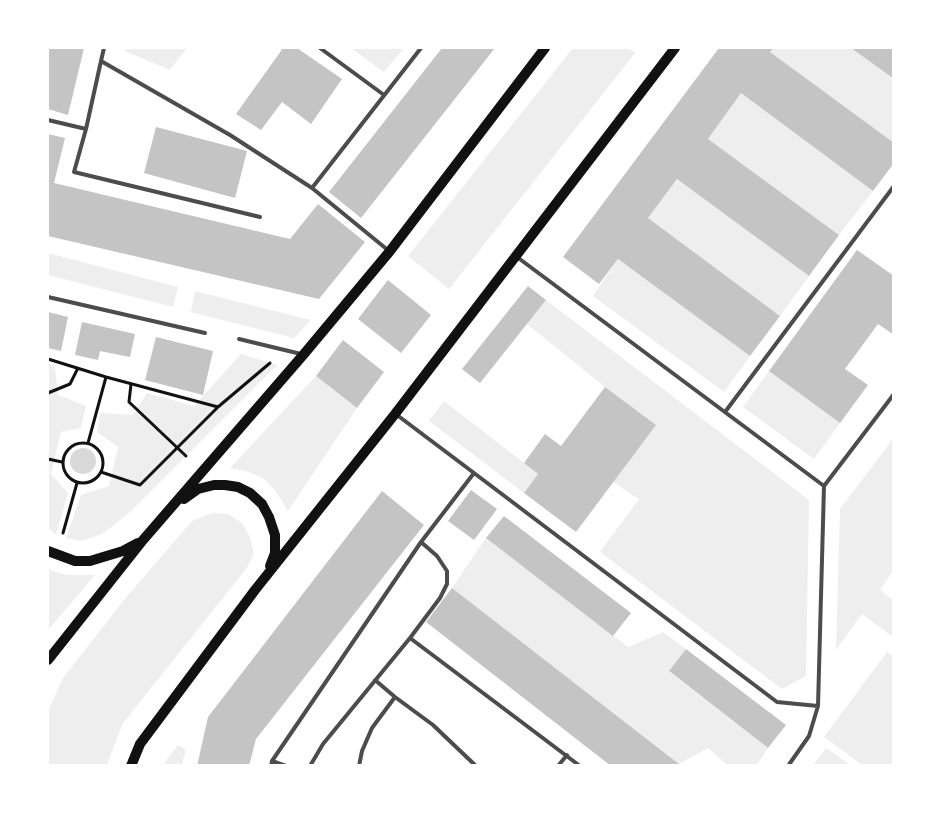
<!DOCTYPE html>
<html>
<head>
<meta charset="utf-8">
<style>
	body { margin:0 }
	#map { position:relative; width:941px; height:813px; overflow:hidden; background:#fff; font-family:"Source Sans 3",sans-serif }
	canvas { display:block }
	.frame { position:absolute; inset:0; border:49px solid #fff; pointer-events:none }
</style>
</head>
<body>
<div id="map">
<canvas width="941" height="813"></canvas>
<div class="frame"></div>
</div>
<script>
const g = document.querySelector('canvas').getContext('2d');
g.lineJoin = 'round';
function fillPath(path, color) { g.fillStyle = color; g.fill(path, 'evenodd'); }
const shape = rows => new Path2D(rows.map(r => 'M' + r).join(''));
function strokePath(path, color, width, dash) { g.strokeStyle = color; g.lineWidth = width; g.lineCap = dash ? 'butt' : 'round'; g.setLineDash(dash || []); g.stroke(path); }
fillPath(shape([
	[126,48,187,48,170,70,125,51],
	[351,48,404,48,384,72],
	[573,48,628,48,635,53,449,289,408,256],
	[774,48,851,48,893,79,893,143,770,52],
	[741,93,873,191,839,235,708,139],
	[677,179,809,276,780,316,648,218],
	[48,253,178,287,173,307,48,275],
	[618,259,750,356,724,392,593,296],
	[195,291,311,320,294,338,191,312],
	[546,300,809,500,806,676,782,689,600,552,639,499,613,482,656,425,605,387,527,324],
	[241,354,277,365,129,513,102,534,82,541,66,538,81,495,109,486,118,447,97,432,100,413,133,415,147,393,194,406],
	[48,364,55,367,58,395,86,406,81,428,61,432,51,474,68,493,56,535,48,528],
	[769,371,840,423,814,459,743,407],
	[316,376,357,408,288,511,275,490,263,478,246,471,230,468],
	[444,401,538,474,524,493,429,421],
	[893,439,893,571,880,590,893,600,893,637,862,614,836,650,840,509],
	[212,513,228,514,242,523,250,537,254,554,246,569,123,723,107,765,48,765,48,711,63,678,124,600,192,521],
	[486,538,628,647,663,632,686,649,669,672,768,748,757,765,727,765,708,748,679,764,452,588],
	[48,569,66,575,95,575,48,630],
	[887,652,893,656,893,765,862,765,824,737],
	[178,745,186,750,182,765,163,765],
	[826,748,850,765,813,765]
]), '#eee');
fillPath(shape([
	'70 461a13 13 0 1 1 26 0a13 13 0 1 1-26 0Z'
]), '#d9d9d9');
fillPath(shape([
	[48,48,84,48,68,115,48,109],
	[283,48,297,48,342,79,311,124,282,102,261,130,236,114],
	[442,48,495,48,361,218,329,192],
	[719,48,774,48,770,52,894,143,894,163,873,191,741,93,708,139,839,235,809,276,677,179,648,218,780,316,750,356,618,259,599,284,563,257],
	[851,48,894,48,894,79],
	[156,127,247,151,235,198,144,173],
	[48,134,65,138,54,183,290,239,318,204,365,242,319,299,48,236],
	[857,250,894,276,894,335,878,324,845,369,868,385,840,423,769,371],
	[388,280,431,315,401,353,358,319],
	[528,286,546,300,480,383,462,369],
	[48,312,68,317,61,351,48,348],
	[82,322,135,334,130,357,100,351,98,360,75,355],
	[156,337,213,351,203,395,145,380],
	[343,340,384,372,357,408,316,376],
	[605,387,656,425,576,532,524,493,538,474,524,463,545,434,561,446],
	[471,490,497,509,474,540,448,521],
	[382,491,424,525,256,739,249,766,197,766,208,717],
	[504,516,631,613,613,636,486,538],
	[452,588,679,764,678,766,611,766,426,622],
	[686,649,786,725,768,748,669,671]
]), '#c4c4c4');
strokePath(shape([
	[48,359,106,377,218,407],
	[131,384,129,402,186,456],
	[48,393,70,384,78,368],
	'63 463a20 20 0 1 1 40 0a20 20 0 1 1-40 0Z',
	[88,443,106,377],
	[48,459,62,462],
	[101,472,140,485,218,407,270,363],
	[63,533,77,483]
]), '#111', 3);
strokePath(shape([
	[320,48,384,95],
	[101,61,104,48],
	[48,120,86,129,101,61,230,135,312,188,389,251],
	[86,129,74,172,260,217],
	[312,188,421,48],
	[517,257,824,486,894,394],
	[48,297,205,333],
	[239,339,301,354],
	[725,412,894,186],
	[474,473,777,702,818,706],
	[410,638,580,766],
	[375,680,395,697,433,725,476,766],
	[272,761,286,766],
	[271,766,272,761,421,542,474,473,397,415],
	[310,766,323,744,410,638,440,598,447,584,447,571,437,556,421,542],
	[359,766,362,751,372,728,395,697],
	[558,766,567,755],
	[788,766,809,736,818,706,824,486]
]), '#4c4c4c', 4);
strokePath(shape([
	[184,499,198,489,214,485,225,485,238,487,250,493,262,504,269,517,275,535,275,553,270,566],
	[48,551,75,561,90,561,123,551,138,543],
	[48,660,143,540,304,354,390,251,545,48],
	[131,766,140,744,255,590,395,414,675,48]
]), '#111', 10);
</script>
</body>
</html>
